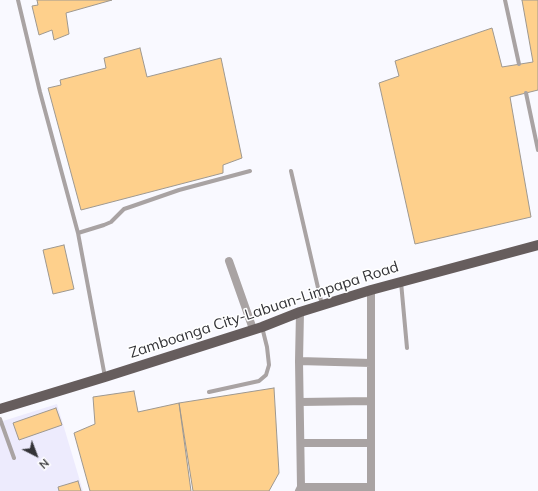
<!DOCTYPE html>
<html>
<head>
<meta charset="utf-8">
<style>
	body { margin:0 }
	#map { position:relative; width:538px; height:491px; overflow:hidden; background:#f9f9ff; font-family:Mulish,sans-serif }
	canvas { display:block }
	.north { position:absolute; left:16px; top:435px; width:40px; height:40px; -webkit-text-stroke:3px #fff; paint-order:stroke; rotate:138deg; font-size:11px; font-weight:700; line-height:16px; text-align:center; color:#333337 }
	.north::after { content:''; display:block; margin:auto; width:14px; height:18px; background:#333337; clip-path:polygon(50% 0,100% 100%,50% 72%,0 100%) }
</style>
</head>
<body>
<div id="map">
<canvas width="538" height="491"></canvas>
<div class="north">N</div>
</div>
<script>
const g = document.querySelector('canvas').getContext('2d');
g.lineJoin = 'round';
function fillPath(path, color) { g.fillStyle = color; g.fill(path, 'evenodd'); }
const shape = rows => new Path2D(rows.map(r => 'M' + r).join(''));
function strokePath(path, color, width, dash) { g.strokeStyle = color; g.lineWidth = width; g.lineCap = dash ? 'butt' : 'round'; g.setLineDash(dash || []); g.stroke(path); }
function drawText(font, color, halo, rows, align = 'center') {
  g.font = font + ' Mulish,sans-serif'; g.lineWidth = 3; g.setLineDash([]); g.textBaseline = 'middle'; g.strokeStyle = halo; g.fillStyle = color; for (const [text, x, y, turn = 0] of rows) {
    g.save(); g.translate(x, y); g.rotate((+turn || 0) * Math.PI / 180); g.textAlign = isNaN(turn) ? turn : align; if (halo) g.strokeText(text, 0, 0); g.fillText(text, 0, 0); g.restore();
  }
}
fillPath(shape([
	[57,404,83,491,0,491,0,422]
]), '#edebfd');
const building = shape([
	[37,0,112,0,66,13,69,34,54,40,52,30,39,35,32,6,38,5,37,0],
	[522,0,538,0,538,90,510,97,531,217,415,244,379,83,399,76,395,61,492,28,502,67,533,62,522,0],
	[140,48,147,77,221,58,242,158,223,165,223,173,81,210,48,88,61,85,60,80,106,68,104,58,140,48],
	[64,245,74,289,53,294,43,250,64,245],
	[274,388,279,473,269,491,193,491,179,403,274,388],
	[134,391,138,412,179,403,191,491,90,491,74,433,95,424,93,397,134,391],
	[56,408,62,425,19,440,13,423,56,408],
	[78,481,81,491,59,491,58,487,78,481]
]);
fillPath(building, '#fed08c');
strokePath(building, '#9e9890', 1);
strokePath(shape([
	[18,0,40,92,78,233,105,377],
	[505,0,519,64],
	[526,93,538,150],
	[291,171,322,305],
	[78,233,104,225,111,222,124,209,130,207,179,190,250,171],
	[401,282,407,348],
	[209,392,259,381,266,375,269,365,267,347,262,327],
	[0,419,14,458]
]), '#a9a3a3', 4);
strokePath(shape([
	[229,261,253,329],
	[371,290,371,491],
	[299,361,371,363],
	[300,402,371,401],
	[301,443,371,443],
	[301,487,371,487],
	[299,491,301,487,299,361,300,312]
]), '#a9a3a3', 8);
strokePath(shape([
	[0,409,105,377,262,327,300,312,371,290,538,245]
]), '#665d5d', 10);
drawText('15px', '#333337', '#fff', [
	["Zamboanga City-Labuan-Limpapa Road",264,310,-18]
]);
</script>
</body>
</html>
